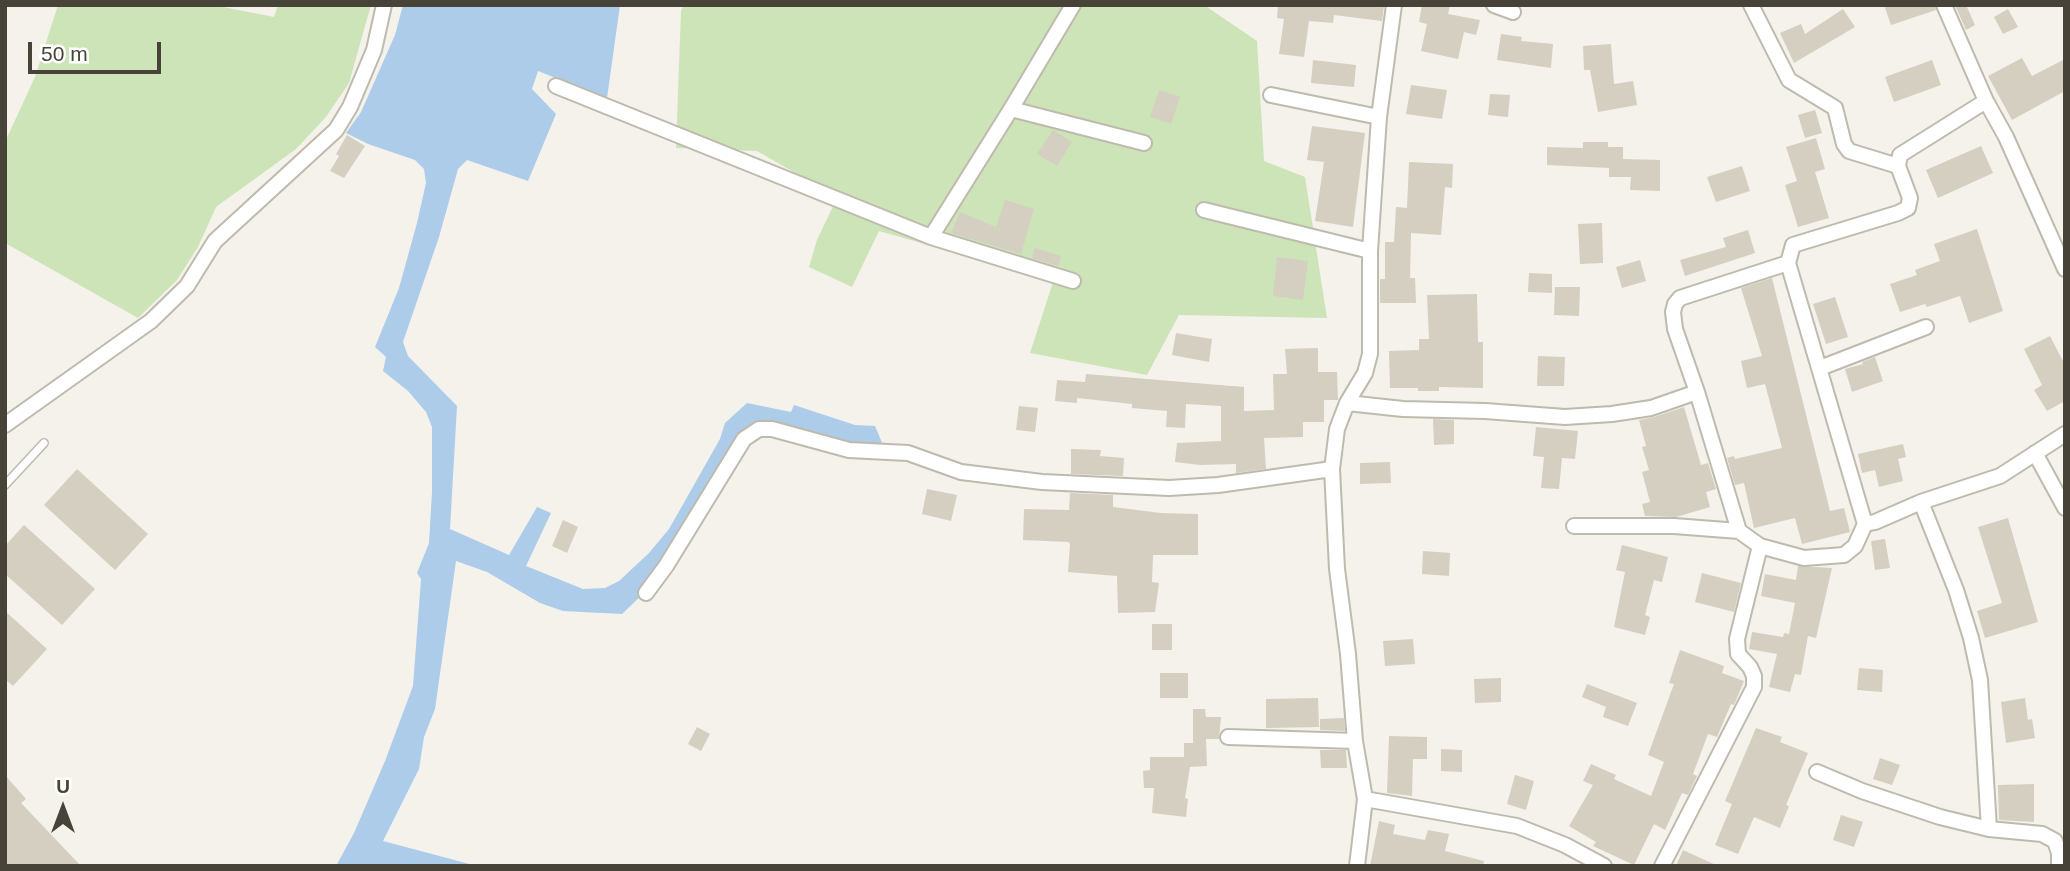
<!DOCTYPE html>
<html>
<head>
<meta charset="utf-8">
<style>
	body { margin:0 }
	#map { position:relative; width:2070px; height:871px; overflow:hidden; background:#f4f2eb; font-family:Arial,sans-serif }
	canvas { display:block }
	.frame { position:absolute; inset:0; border:7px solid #474339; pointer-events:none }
	.north { position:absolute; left:28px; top:773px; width:70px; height:70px; -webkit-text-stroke:5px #fff; paint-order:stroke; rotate:0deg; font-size:19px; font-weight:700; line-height:28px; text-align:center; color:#474339 }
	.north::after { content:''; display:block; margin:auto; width:24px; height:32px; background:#474339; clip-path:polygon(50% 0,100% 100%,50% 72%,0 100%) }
	.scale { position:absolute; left:28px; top:42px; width:133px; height:32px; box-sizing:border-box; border:4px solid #474339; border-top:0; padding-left:9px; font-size:21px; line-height:24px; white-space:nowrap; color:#474339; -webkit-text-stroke:5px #fff; paint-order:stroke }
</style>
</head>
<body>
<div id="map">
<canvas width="2070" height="871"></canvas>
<div class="frame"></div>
<div class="north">U</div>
<div class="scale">50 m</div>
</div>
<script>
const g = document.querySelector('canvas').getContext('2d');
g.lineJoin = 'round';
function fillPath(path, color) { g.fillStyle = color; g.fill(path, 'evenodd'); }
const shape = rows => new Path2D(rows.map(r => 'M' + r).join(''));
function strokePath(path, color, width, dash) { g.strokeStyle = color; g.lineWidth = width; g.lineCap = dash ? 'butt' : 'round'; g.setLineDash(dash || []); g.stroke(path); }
fillPath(shape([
	[58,5,213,5,274,17,278,5,371,5,349,83,326,117,296,149,216,207,198,247,177,280,138,318,5,243,5,142,35,77],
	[684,5,1204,5,1257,41,1264,161,1305,177,1327,318,1179,315,1147,375,1030,353,1056,273,1010,261,950,251,879,231,852,287,809,267,817,240,835,202,792,183,797,174,757,151,676,148,681,11]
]), '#cce4b8');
fillPath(shape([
	[403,5,620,5,607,98,538,71,532,89,556,114,528,181,467,160,458,169,439,237,403,342,408,356,457,406,450,529,509,555,537,507,551,513,526,566,583,589,605,588,619,581,649,553,669,529,720,439,725,423,747,403,791,412,794,405,855,425,875,426,883,445,866,448,754,424,644,593,622,614,563,611,540,603,487,572,456,561,435,709,424,737,419,769,383,841,477,866,336,866,354,833,385,761,413,686,421,579,417,573,429,543,432,492,432,427,426,412,408,391,383,371,386,357,375,347,399,288,417,223,426,183,424,169,415,160,368,144,346,133,361,112,395,35]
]), '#adccea');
fillPath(shape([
	[1278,5,1384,5,1382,21,1334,15,1333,23,1309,21,1304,57,1279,54,1284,19,1277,18],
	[1422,5,1450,5,1448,14,1480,20,1476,35,1464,32,1458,59,1421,51,1427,24,1419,22],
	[1884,5,1935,5,1936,10,1891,25],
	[1955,5,1966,5,1975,25,1966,30],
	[1843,9,1855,27,1794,63,1780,33,1801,24,1805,34],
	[2008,9,2018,27,2003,34,1994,17],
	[1501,34,1522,37,1521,41,1553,44,1551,68,1497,60],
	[1611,44,1614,84,1633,81,1637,105,1598,112,1590,70,1584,70,1583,46],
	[2022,58,2032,76,2065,59,2065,91,2012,120,1988,76],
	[1313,60,1356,65,1354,87,1311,83],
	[1932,60,1941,85,1894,102,1885,77],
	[1411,85,1447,90,1442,119,1406,114],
	[1159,90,1180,97,1171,124,1150,117],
	[1490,94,1510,95,1508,117,1488,115],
	[1815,110,1822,133,1805,138,1798,115],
	[1312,126,1365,133,1353,227,1315,221,1324,162,1307,160],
	[1053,130,1072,142,1057,166,1037,154],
	[347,135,365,146,344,178,330,171,339,156,336,154],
	[1816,138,1825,169,1815,172,1829,218,1798,227,1785,185,1797,181,1786,147],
	[1583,142,1608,142,1608,147,1623,147,1623,159,1660,160,1660,191,1630,190,1631,177,1609,177,1609,168,1547,165,1547,147,1583,148],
	[1981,146,1993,173,1938,198,1926,170],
	[1409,162,1453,164,1452,188,1445,187,1441,235,1411,233,1410,278,1415,278,1416,303,1380,303,1380,279,1385,279,1385,242,1394,242,1396,207,1407,208],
	[1742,166,1750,191,1716,202,1707,177],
	[1005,200,1034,209,1021,254,951,233,960,212,996,227],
	[1602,223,1603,263,1580,264,1578,224],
	[1977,229,2003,311,1969,323,1960,296,1927,307,1925,304,1900,312,1890,284,1917,275,1915,270,1940,261,1934,244],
	[1748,230,1755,253,1685,276,1680,260,1726,247,1723,238],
	[1035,248,1061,256,1058,266,1032,258],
	[1277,257,1308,261,1303,300,1273,296],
	[1640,260,1646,281,1622,288,1616,267],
	[1529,273,1552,274,1552,293,1528,292],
	[1772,278,1830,511,1844,508,1850,532,1802,544,1795,518,1754,528,1744,483,1735,485,1727,458,1734,456,1735,459,1782,448,1765,384,1747,388,1741,361,1762,356,1741,288],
	[1555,287,1580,287,1579,316,1554,315],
	[1477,294,1478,342,1483,342,1483,388,1439,387,1439,391,1418,391,1418,388,1390,388,1389,351,1419,350,1419,339,1429,339,1427,295],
	[1835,297,1848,337,1826,344,1813,304],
	[1176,333,1212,339,1209,362,1172,355],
	[2050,336,2065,365,2065,401,2047,411,2034,390,2042,385,2024,349],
	[1318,348,1318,372,1337,372,1338,400,1324,400,1324,422,1303,422,1303,437,1264,438,1266,469,1236,473,1236,464,1200,465,1175,462,1177,443,1221,441,1221,406,1186,404,1185,428,1166,427,1167,411,1132,408,1132,404,1077,398,1077,403,1055,401,1057,380,1085,382,1086,374,1244,387,1244,411,1274,410,1273,374,1287,374,1285,349],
	[1538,356,1565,357,1564,386,1537,386],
	[1875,357,1883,381,1852,392,1845,369,1863,364,1862,362],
	[1019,406,1038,408,1035,432,1016,430],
	[1684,407,1701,465,1708,463,1716,489,1706,492,1710,507,1676,517,1645,516,1642,504,1650,502,1642,472,1649,470,1642,447,1646,446,1639,420,1654,417],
	[1433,419,1454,420,1454,444,1434,445],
	[1536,427,1578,431,1575,459,1562,458,1559,489,1541,488,1544,457,1533,456],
	[1903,444,1906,457,1898,459,1903,481,1879,487,1875,470,1862,473,1858,454],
	[1071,449,1101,450,1100,456,1124,458,1123,476,1071,474],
	[1390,462,1391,483,1360,484,1360,463],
	[77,469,148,534,115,570,44,505],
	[927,489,957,495,951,521,922,514],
	[1070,493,1113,495,1113,507,1161,513,1198,514,1198,555,1153,555,1152,582,1159,583,1155,612,1118,613,1117,576,1068,572,1070,544,1068,542,1023,540,1024,509,1069,510],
	[2008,518,2038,622,1985,638,1977,611,2002,603,1978,527],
	[563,520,578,527,567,553,552,546],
	[24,525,95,589,62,625,5,574,5,546],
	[1885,539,1890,568,1875,570,1871,541],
	[1622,545,1668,557,1662,582,1654,580,1645,615,1650,617,1645,635,1614,627,1625,572,1616,570],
	[1423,551,1450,553,1449,576,1422,574],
	[1798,566,1832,568,1816,638,1808,636,1801,675,1795,674,1790,692,1769,687,1777,654,1749,649,1752,632,1783,637,1784,633,1789,634,1795,603,1761,596,1765,574,1796,580],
	[1702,573,1741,583,1734,612,1695,602],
	[5,611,47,649,13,686,5,679],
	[1152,624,1172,624,1172,650,1152,650],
	[1413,639,1415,664,1385,666,1383,641],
	[1680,650,1724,666,1722,673,1744,681,1734,705,1731,704,1717,737,1708,734,1693,774,1697,776,1688,795,1682,793,1665,830,1654,824,1634,865,1593,846,1596,842,1569,826,1593,785,1583,781,1591,764,1616,775,1614,779,1651,796,1664,762,1648,755,1674,684,1669,683],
	[1859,668,1883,670,1882,692,1857,690],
	[1160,673,1188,673,1188,698,1160,698],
	[1501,678,1501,702,1475,703,1474,679],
	[1587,684,1637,703,1628,726,1603,717,1606,707,1582,697],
	[1318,698,1319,727,1266,728,1266,699],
	[2025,698,2028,720,2032,719,2035,738,2006,743,2001,702],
	[1193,709,1205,709,1206,717,1221,717,1219,739,1206,739,1207,766,1190,767,1185,798,1188,799,1186,817,1152,813,1154,788,1144,788,1143,771,1150,770,1150,757,1184,757,1184,743,1193,743],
	[1344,718,1345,731,1320,730,1320,719],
	[697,727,710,734,701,751,688,744],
	[1756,728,1782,737,1780,742,1808,753,1786,805,1789,806,1780,828,1754,817,1738,854,1715,845,1732,804,1725,801],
	[1389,736,1427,737,1427,759,1413,759,1412,796,1387,793],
	[1441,749,1462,750,1462,772,1441,771],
	[1320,750,1346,750,1347,768,1321,768],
	[1880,758,1900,765,1892,785,1873,779],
	[5,775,26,799,21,803,81,866,5,866],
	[1515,775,1534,781,1526,810,1507,804],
	[2034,784,2034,822,1999,820,1998,785],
	[1841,815,1863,822,1854,847,1833,840],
	[1379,821,1395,825,1393,834,1425,840,1428,830,1449,834,1445,851,1484,861,1483,866,1370,866],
	[1683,850,1718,866,1676,866]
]), '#d4cfc1');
const lane = shape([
	[5,485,44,443]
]);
const street = shape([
	[1073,5,1011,109,1144,143],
	[1494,5,1513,12],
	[1751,5,1789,80,1835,108,1844,144,1849,151,1898,166],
	[556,86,931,237,1073,281],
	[1271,95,1379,117],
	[1986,101,2006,137,2065,269],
	[1204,210,1370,251],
	[931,237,1011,109],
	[1788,263,1865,524],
	[1820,368,1926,327],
	[1697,392,1675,329,1673,312,1675,304,1680,298,1788,263,1793,245,1898,213,1908,208,1910,198,1898,166,1900,155,1986,101,1944,5],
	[1347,403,1403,409,1485,411,1565,417,1612,414,1651,408,1697,392,1739,531,1760,546,1804,558,1844,555,1855,546,1865,524,1875,522,1921,502,2000,476,2065,434],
	[5,425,151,321,187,286,215,241,336,130,350,107,374,50,384,5],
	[2035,453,2065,508],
	[1921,502,1956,590,1971,638,1980,680,1989,829],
	[1574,526,1674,526,1739,531],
	[646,593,666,566,744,439,759,429,772,429,849,450,908,453,961,472,1042,482,1169,488,1218,485,1332,469],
	[1228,737,1355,741],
	[1817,772,1862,791,1940,817,1989,829,2042,834,2055,841,2059,853,2059,866],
	[1365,799,1517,826,1565,845,1604,866],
	[1357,866,1365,799,1355,741,1348,654,1337,569,1332,469,1337,429,1347,403,1365,373,1370,354,1370,251,1379,117,1394,5],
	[1662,866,1754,687,1754,676,1750,667,1738,654,1737,639,1760,546]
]);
strokePath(lane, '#bfbaae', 10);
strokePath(street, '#bfbaae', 18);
strokePath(lane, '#fff', 7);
strokePath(street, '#fff', 14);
</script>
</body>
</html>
